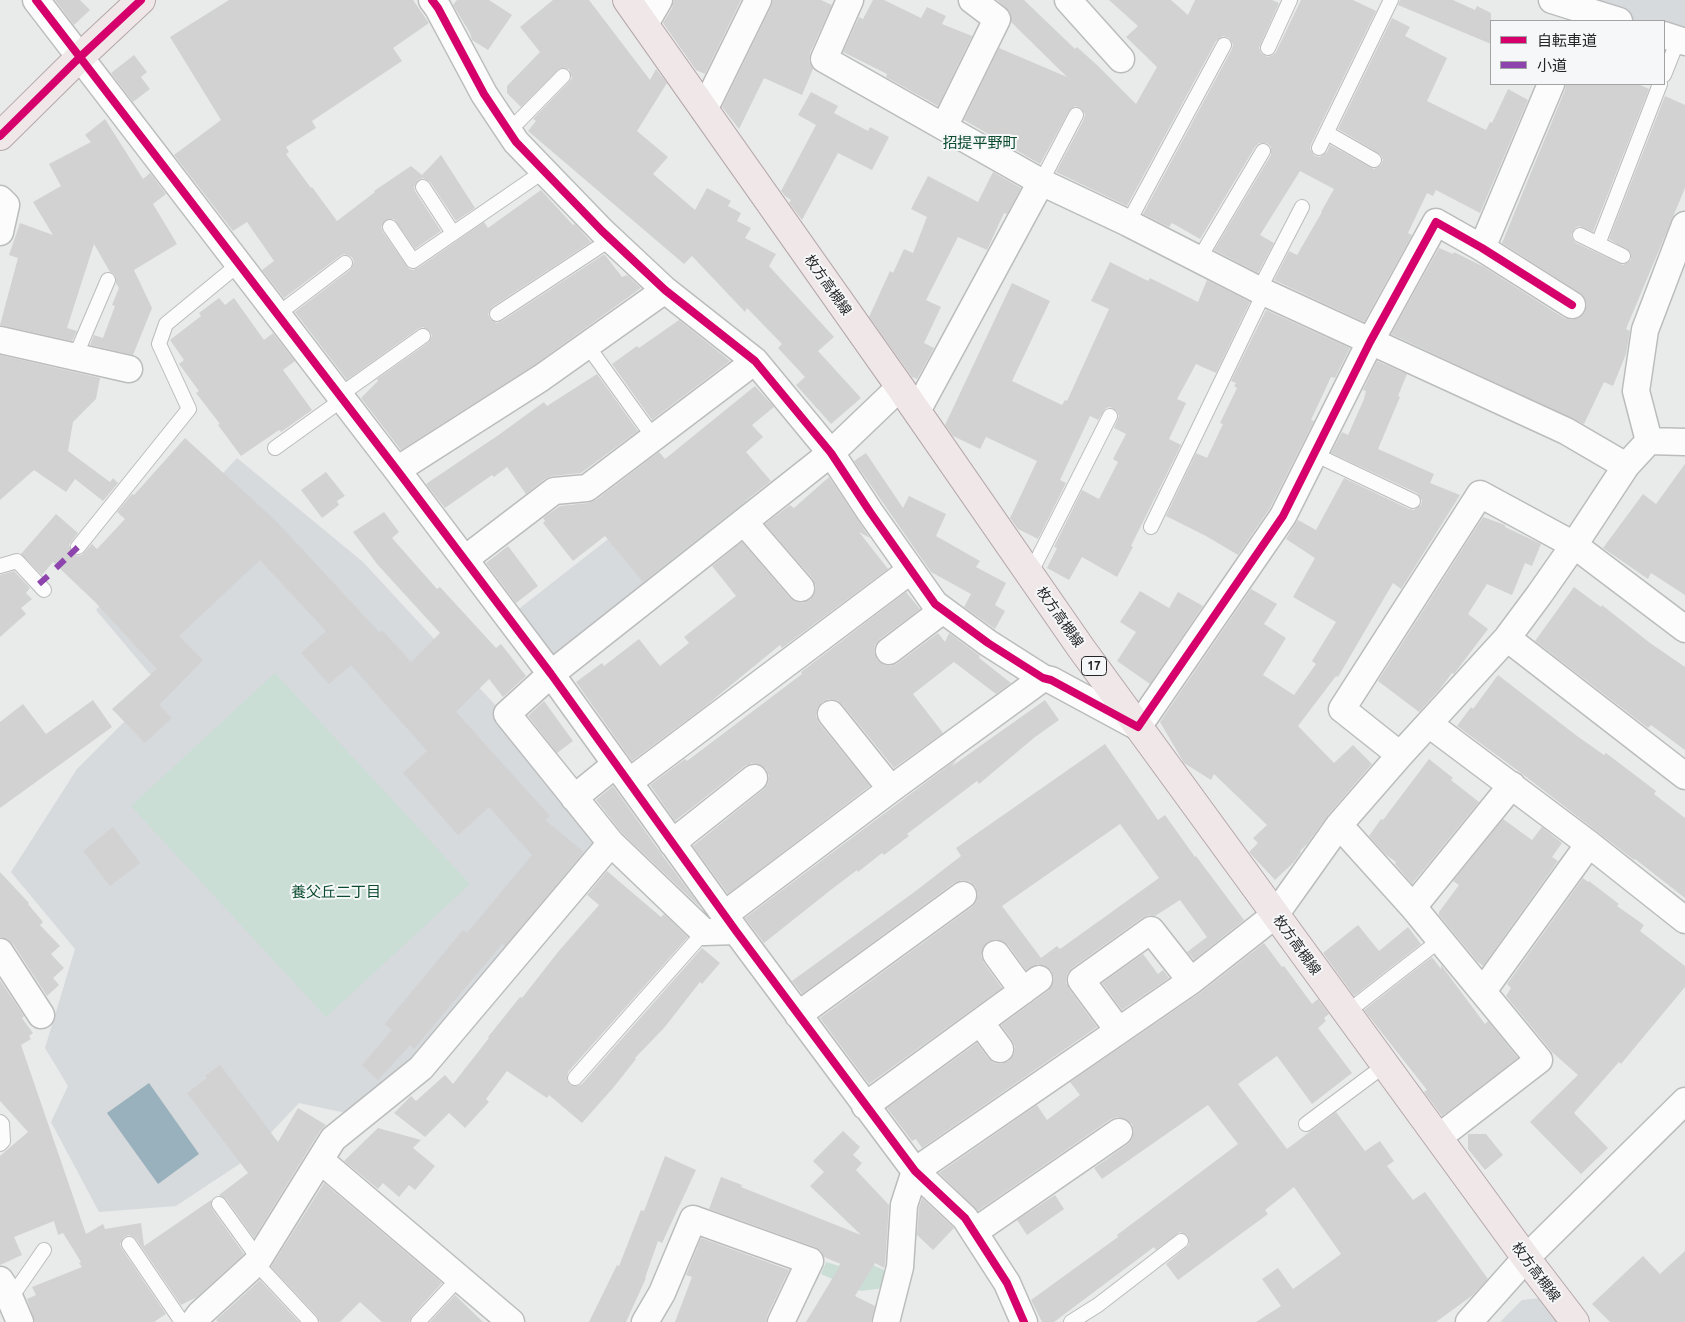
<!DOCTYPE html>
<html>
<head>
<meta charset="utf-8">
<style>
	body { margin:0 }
	#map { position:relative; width:1685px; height:1322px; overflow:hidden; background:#e9eaea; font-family:Ubuntu,"Noto Sans JP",sans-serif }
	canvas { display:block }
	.legend { position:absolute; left:1490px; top:20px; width:175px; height:65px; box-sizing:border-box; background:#f5f7f8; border:1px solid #a1a3a4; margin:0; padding:6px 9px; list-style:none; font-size:15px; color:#242526 }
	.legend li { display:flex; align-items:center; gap:10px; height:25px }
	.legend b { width:25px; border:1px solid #a1a3a4 }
</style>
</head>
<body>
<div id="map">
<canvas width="1685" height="1322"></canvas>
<ul class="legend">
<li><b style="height:6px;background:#d6006c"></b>自転車道</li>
<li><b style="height:6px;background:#8e44ad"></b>小道</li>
</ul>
</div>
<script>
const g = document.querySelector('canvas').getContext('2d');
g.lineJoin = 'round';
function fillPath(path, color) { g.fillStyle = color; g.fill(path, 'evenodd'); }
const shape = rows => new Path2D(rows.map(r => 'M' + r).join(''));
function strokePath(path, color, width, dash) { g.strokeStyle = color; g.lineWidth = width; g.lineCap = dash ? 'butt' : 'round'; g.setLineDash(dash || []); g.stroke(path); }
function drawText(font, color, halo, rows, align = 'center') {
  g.font = font + ' Ubuntu,"Noto Sans JP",sans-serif'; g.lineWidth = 4; g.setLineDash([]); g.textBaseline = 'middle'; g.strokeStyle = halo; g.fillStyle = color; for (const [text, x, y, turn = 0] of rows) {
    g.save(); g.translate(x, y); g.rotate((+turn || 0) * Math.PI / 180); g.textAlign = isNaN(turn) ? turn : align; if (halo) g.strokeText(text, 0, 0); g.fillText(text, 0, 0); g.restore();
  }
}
fillPath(shape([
	[1552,0,1685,0,1685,42,1664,35,1664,21,1619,21],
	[237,458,363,562,498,708,602,844,411,1065,346,1113,299,1103,244,1161,176,1206,99,1212,51,1122,68,1086,45,1048,75,949,11,872,77,769,160,686,96,610],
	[712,458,752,509,563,657,546,659,511,615],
	[1540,1298,1557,1322,1500,1322,1522,1300]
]), '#d6dadd');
fillPath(shape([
	[275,673,470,884,326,1017,131,806],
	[847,1249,864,1261,884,1270,884,1288,861,1291,821,1274,826,1262,839,1266]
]), '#caded5');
fillPath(shape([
	[149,1083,199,1154,158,1184,107,1113]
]), '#99b0bd');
fillPath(shape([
	[55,0,80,0,90,10,74,25],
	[229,0,413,0,429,23,393,48,402,61,312,121,316,128,286,147,289,152,286,154,311,188,312,187,337,221,375,192,374,191,411,166,422,175,441,155,475,208,456,221,430,182,423,178,418,180,414,187,415,191,441,231,415,249,394,219,386,220,381,227,383,232,409,269,413,270,418,268,484,222,488,228,541,190,573,225,575,224,591,242,492,307,488,314,490,319,497,323,502,321,603,255,605,255,622,277,627,275,641,288,533,366,401,450,361,398,378,381,377,379,428,343,432,336,430,331,423,327,418,329,347,380,295,312,350,270,354,262,352,257,344,254,340,256,284,298,262,270,274,261,247,222,233,231,174,155,221,120,170,37],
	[457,0,489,0,512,15,488,50,472,40,470,33,453,5],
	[553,0,589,0,650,80,656,69,667,83,637,131,668,157,653,174,695,210,707,188,731,201,728,206,741,213,737,221,751,228,745,238,776,254,769,266,834,337,818,351,861,398,831,424,796,385,805,377,778,348,782,344,747,308,745,312,692,256,684,264,528,131,536,121,533,119,569,82,572,78,569,69,560,68,521,107,507,93,507,86,540,52,520,27],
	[674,0,741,0,705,74,696,70,663,23,672,8],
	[773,0,821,0,832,5,810,53,809,61,813,69,802,95,764,78,739,129,722,107,771,7],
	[873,0,884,0,921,18,927,7,946,16,942,24,972,36,938,106,886,77,887,74,843,52,859,17,863,19],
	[997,0,1024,0,1075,49,1077,47,1097,65,1136,104,1157,67,1126,37,1138,26,1109,0,1171,0,1188,15,1195,0,1272,0,1279,3,1259,48,1261,53,1268,57,1273,55,1276,52,1301,0,1353,0,1376,11,1311,144,1310,149,1315,156,1320,157,1327,152,1330,145,1374,169,1381,165,1383,160,1381,155,1338,129,1392,18,1410,27,1405,36,1447,58,1427,101,1486,130,1490,122,1492,123,1508,89,1528,100,1480,213,1436,190,1433,196,1427,193,1408,233,1412,235,1364,322,1274,280,1289,251,1297,255,1322,212,1321,212,1334,189,1300,171,1260,235,1274,243,1258,273,1214,250,1271,155,1271,147,1267,143,1259,143,1255,147,1200,239,1172,223,1169,227,1143,214,1232,49,1233,44,1229,38,1223,36,1216,41,1127,206,1056,172,1084,119,1085,114,1080,108,1075,106,1069,111,1040,164,964,120,999,48,1067,77,1011,22,1010,12],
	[1400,0,1453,0,1475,10,1477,6,1491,13,1491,44,1398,5],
	[134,55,147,72,141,77,150,89,133,102,111,73],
	[1566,84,1638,84,1649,89,1593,232,1579,226,1575,228,1571,235,1573,239,1576,243,1623,265,1631,260,1630,252,1609,239,1665,96,1685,105,1685,188,1626,329,1630,331,1626,354,1613,386,1604,382,1584,424,1391,334,1439,248,1453,254,1454,252,1484,267,1564,318,1572,320,1579,318,1584,313,1587,305,1585,298,1580,293,1502,243,1565,90],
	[811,92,838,106,834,113,868,131,870,127,889,137,872,170,838,153,802,220,789,203,791,200,785,196,781,191,816,125,798,115],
	[105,119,143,179,150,173,166,194,153,204,177,244,134,270,152,308,133,355,90,345,94,335,103,338,115,306,112,305,119,288,116,283,115,275,110,272,94,244,67,328,77,331,72,341,0,325,18,258,9,255,20,223,53,235,33,202,61,186,49,164,91,142,85,135],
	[993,172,1021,188,1007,214,1004,213,987,250,958,237,926,300,941,307,924,343,934,348,917,379,912,377,869,317,890,271,893,273,904,249,913,253,927,217,911,209,928,176,978,202],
	[1110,262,1148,281,1150,278,1198,302,1207,280,1250,302,1216,373,1196,364,1177,399,1186,403,1169,439,1181,445,1131,546,1133,547,1117,577,1082,557,1069,580,1047,568,1057,548,1054,547,1082,490,1099,499,1118,462,1113,459,1126,434,1114,428,1119,416,1117,411,1110,407,1106,408,1098,420,1090,416,1060,480,1066,483,1038,539,1018,529,1010,518,1037,461,986,437,980,449,953,436,945,425,1012,283,1050,301,1012,381,1062,405,1065,400,1067,401,1109,309,1091,301],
	[219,298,225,305,234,298,264,340,273,333,295,361,283,370,312,410,281,432,279,430,241,456,218,425,220,424,196,393,199,391,179,364,184,360,170,340,201,316,199,313],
	[1266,310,1350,348,1335,378,1331,377,1311,420,1314,421,1270,508,1238,555,1206,536,1166,516,1196,453,1207,458,1223,424,1220,423,1237,388,1234,386,1236,383,1231,381],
	[679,320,730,361,652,420,612,364,637,346,639,348],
	[0,355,100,378,96,399,73,422,68,451,110,482,113,478,118,483,103,501,75,479,66,492,34,470,0,500],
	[1377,361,1407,374,1398,396,1400,397,1378,449,1434,474,1430,483,1460,495,1401,589,1393,583,1338,677,1336,676,1298,726,1334,763,1353,745,1372,764,1328,815,1307,844,1300,851,1301,852,1294,862,1275,880,1249,852,1258,843,1253,838,1267,825,1214,774,1211,780,1184,763,1160,722,1251,589,1277,604,1264,624,1286,638,1263,675,1294,695,1316,664,1312,661,1336,622,1293,597,1315,558,1286,539,1298,520,1316,530,1344,478,1409,509,1414,510,1421,505,1422,500,1417,493,1331,453,1342,432,1348,435,1364,399,1366,391,1363,390],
	[597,374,638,431,581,473,552,476,545,479,526,494,507,467,494,477,492,475,445,508,426,484,500,434,544,402,547,406],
	[755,386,774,407,752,425,763,437,746,452,771,481,643,582,605,536,573,561,543,523,545,521,543,518,560,506,588,503,596,500,659,452,665,459],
	[185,438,275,520,380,633,382,630,411,662,440,633,377,564,353,532,384,512,399,532,392,538,437,589,440,587,496,648,501,644,526,676,503,697,489,679,456,712,550,816,545,820,584,852,505,946,502,944,414,1049,410,1045,378,1080,362,1065,392,1030,385,1024,463,930,467,933,532,855,489,807,458,835,403,773,427,751,351,665,329,684,301,653,326,631,260,560,179,636,203,660,159,705,172,718,145,743,112,709,157,669,95,602,53,562,42,575,21,554,56,514,78,533,69,545,72,553,77,556,82,555,92,544,97,549,125,519,117,512,132,494,134,495],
	[866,453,903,508,909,496,946,514,936,536,980,561,976,567,1006,583,995,605,1005,611,995,629,964,607,971,594,931,572,854,461],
	[1685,464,1685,595,1651,573,1648,579,1603,548,1643,494,1656,504],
	[326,472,345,496,337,501,339,505,322,518,301,490],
	[829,477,870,538,859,532,888,569,782,648,780,645,703,708,632,761,576,682,602,663,604,666,639,639,660,666,689,643,684,637,736,596,712,566,742,542,790,598,796,602,803,603,810,600,815,592,816,586,813,579,765,524,790,505,794,508],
	[1483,517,1505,525,1505,527,1541,544,1532,566,1525,563,1512,595,1487,584,1468,614,1488,629,1454,674,1452,673,1440,689,1419,712,1378,681],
	[508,546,538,586,516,603,486,563],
	[14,571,30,588,26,593,32,599,21,608,26,614,0,637,0,575],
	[1574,587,1601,607,1602,605,1650,643,1685,667,1685,750,1651,725,1648,728,1535,641],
	[1140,591,1169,608,1178,592,1203,606,1150,684,1117,661,1136,632,1120,622],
	[906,592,920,609,880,639,875,645,874,652,877,660,884,665,891,666,898,663,938,633,945,642,949,633,980,656,979,658,1011,683,996,694,954,662,913,694,943,733,894,768,842,704,837,700,829,699,822,702,817,709,816,716,819,723,870,786,728,894,693,846,764,789,768,784,769,776,766,769,759,764,752,763,745,766,675,821,650,785,685,759,687,761,802,674,801,672],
	[1498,675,1577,736,1604,755,1606,753,1656,791,1654,794,1685,818,1685,898,1635,859,1634,860,1521,773,1457,726,1471,707,1473,709],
	[93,700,112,727,0,808,0,722,23,704,46,734],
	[1045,700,1059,720,1035,737,979,784,977,781,907,834,909,836,884,855,882,853,858,872,857,870,832,889,764,943,745,918,957,759,952,766],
	[544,701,573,741,557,753,528,716],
	[1105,744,1158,820,1165,815,1195,857,1196,856,1244,920,1194,960,1187,952,1207,937,1180,900,1155,916,1149,915,1142,918,1072,968,1067,974,1066,982,1069,989,1097,1027,922,1148,916,1139,912,1141,887,1108,977,1043,988,1058,994,1063,1001,1064,1009,1061,1014,1054,1015,1047,1012,1040,1001,1025,1048,991,1052,985,1054,978,1051,970,1045,966,1038,964,1026,970,1008,945,1002,941,995,939,988,942,983,948,981,956,984,963,1002,988,869,1084,820,1018,972,907,976,902,978,894,975,886,969,881,962,880,954,883,802,994,792,981,913,893,961,856,956,848],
	[1120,824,1159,878,1060,949,1057,946,1041,958,1002,906],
	[1429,759,1453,778,1451,780,1479,802,1412,884,1395,864,1396,862,1385,854,1369,836,1381,819,1383,820],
	[613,786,660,852,702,909,622,833,596,800],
	[1503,819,1532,840,1542,827,1562,843,1552,857,1558,861,1483,966,1477,961,1439,915,1439,912,1459,885,1453,881],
	[113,827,140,863,110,886,83,851],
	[607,871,661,917,664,914,688,937,568,1072,567,1080,570,1085,577,1086,582,1084,702,948,720,963,702,984,700,982,664,1028,635,1058,636,1059,613,1088,582,1123,549,1095,547,1098,507,1071,486,1099,489,1102,465,1128,449,1113,425,1137,394,1113,411,1096,416,1101,445,1075,453,1084,489,1038,488,1037,520,997,522,998,558,952,599,905,587,895],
	[0,872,29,903,28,904,43,922,40,925,60,946,51,954,64,968,53,978,59,985,47,996,13,944,7,939,0,937],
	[1583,878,1588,882,1589,881,1619,904,1617,906,1644,925,1640,931,1685,966,1685,987,1621,1064,1619,1062,1574,1113,1608,1148,1581,1174,1530,1122,1578,1075,1552,1052,1506,996,1511,988,1507,984],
	[1358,925,1379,951,1408,927,1421,944,1354,996,1323,953],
	[1264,943,1282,967,1284,966,1312,1004,1318,999,1329,1014,1324,1018,1326,1021,1318,1028,1352,1073,1312,1104,1277,1056,1238,1084,1287,1149,1336,1112,1365,1151,1380,1141,1394,1161,1387,1166,1413,1200,1425,1192,1488,1279,1473,1295,1436,1322,1256,1322,1281,1306,1262,1279,1278,1268,1293,1289,1341,1254,1294,1187,1265,1210,1268,1214,1178,1280,1166,1264,1189,1245,1188,1236,1180,1232,1156,1250,1154,1247,1054,1322,1042,1322,1031,1300,1118,1237,1117,1235,1238,1144,1208,1105,1102,1179,1094,1168,1128,1144,1132,1139,1134,1131,1132,1124,1126,1119,1118,1117,1111,1119,978,1211,939,1173,1037,1105,1047,1120,1080,1095,1070,1082,1200,993],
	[1143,954,1158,974,1163,970,1169,978,1122,1010,1102,983],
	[1432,957,1441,969,1441,965,1485,1024,1488,1021,1518,1058,1442,1116,1424,1092,1427,1090,1364,1010],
	[0,980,24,1016,22,1018,33,1033,29,1036,31,1039,21,1045,86,1234,103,1224,105,1229,141,1223,144,1246,211,1200,212,1209,244,1254,197,1297,181,1305,136,1239,129,1235,124,1237,120,1244,122,1249,166,1314,154,1322,35,1322,27,1299,36,1295,32,1287,82,1267,79,1263,81,1262,63,1233,58,1235,54,1221,14,1237,22,1255,0,1265,0,1156,28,1132,0,1101],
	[220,1065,278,1142,298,1108,326,1125,320,1131,254,1238,226,1199,219,1195,248,1173,187,1093,207,1078,205,1076],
	[378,1128,421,1140,413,1148,435,1166,415,1190,409,1185,399,1197,383,1183,378,1189,344,1161],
	[843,1131,860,1147,853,1155,862,1163,856,1170,889,1205,885,1265,884,1268,875,1263,855,1296,875,1306,871,1322,806,1322,841,1264,824,1257,821,1251,815,1247,709,1209,721,1177,742,1185,741,1187,861,1235,810,1186,824,1172,813,1161],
	[1468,1134,1486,1134,1503,1155,1485,1170,1468,1149],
	[665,1156,696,1170,662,1243,658,1241,645,1278,646,1278,626,1322,589,1322,617,1265,619,1266,641,1210,644,1211],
	[324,1183,442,1283,412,1316,409,1322,382,1322,360,1302,340,1322,320,1322,317,1316,271,1267],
	[1055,1195,1064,1209,1027,1235,1017,1220],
	[922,1198,954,1228,933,1250,917,1235,919,1208],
	[701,1238,789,1270,767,1316,766,1322,675,1322,692,1277,686,1275],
	[1685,1251,1685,1322,1610,1322,1592,1304,1643,1256,1660,1274],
	[260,1280,299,1322,218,1322,216,1320],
	[455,1295,483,1322,430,1322]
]), '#d2d2d2');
const service = shape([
	[1268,48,1290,0],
	[1664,75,1678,40],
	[509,131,563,76],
	[1327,133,1374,160],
	[1319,148,1391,0],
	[1041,182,1076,115],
	[423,187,453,233],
	[1128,223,1224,45],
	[390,227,413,261,544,171],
	[1580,235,1623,256],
	[1598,244,1660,84],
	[1199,259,1263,151],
	[1259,290,1302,207],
	[278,314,345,263],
	[497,314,611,239],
	[587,345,654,438],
	[75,357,108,280],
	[340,395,423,336],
	[275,448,343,399],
	[1314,454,1413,501],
	[1151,527,1264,293],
	[78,547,189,409,159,344,166,324,239,264],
	[0,566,17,561,44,590],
	[1030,574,1110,416],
	[1346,1013,1440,940],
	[575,1078,704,932],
	[0,1122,2,1124,3,1141,0,1144],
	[1306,1124,1385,1065],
	[219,1204,258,1258],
	[129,1244,182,1322],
	[256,1263,311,1322],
	[10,1299,44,1250],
	[418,1322,459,1278],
	[1071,1322,1098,1305,1181,1241]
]);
const minor = shape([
	[36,0,397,470,551,674,736,931,915,1171,965,1218,1007,1283,1024,1322],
	[432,0,438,8,484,94,516,142,602,231,665,290,755,361,831,453,870,512,935,604,988,643,1043,678,1051,680,1138,727,1283,516,1370,342,1436,222,1482,248,1572,305],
	[850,0,824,59,1041,182,1128,223,1259,290,1566,431,1626,466],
	[1068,0,1121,59],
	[1552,0,1619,21],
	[645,24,659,0],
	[1664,35,1685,42],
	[704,110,758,0],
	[944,127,997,19,972,0],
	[0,199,6,205,0,232],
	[1482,248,1551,84],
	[0,340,129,369],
	[917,411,1041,182],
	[1649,441,1685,442],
	[397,470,541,378,665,290],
	[744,522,801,588],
	[465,559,554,491,587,488,755,361],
	[1507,638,1685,776],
	[889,651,943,610],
	[831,714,891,789],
	[1429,724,1589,844,1685,920],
	[1400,755,1342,709,1480,494,1574,545,1685,629],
	[629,782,911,570],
	[574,798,616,764],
	[1339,825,1413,907,1539,1060,1439,1137],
	[611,843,507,714,551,674,831,453,900,387],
	[672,843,754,778],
	[1413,907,1512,785],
	[724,915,891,789,1043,678],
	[0,952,41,1015],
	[996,954,1023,991],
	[1483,991,1589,844],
	[798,1015,963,895],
	[980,1022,1000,1049],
	[1118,1030,1081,980,1151,930,1191,981],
	[865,1106,1039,979],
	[320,1160,511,1322],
	[974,1232,1119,1132],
	[0,1280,6,1289,20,1322],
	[194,1322,200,1314,256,1263,333,1139,421,1068,611,843,704,932,736,931],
	[645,1322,662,1293,693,1219,810,1261,781,1322],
	[886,1322,900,1267,904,1205,915,1171,1191,981,1275,915,1339,825,1400,755,1507,638,1539,595,1574,545,1626,466,1649,441,1636,391,1645,330,1685,225],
	[1469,1322,1526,1258,1685,1101]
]);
const primary = shape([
	[627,0,900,387,1081,648,1526,1258,1575,1322],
	[0,136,80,57,141,0]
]);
strokePath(service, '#bbbcbc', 16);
strokePath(minor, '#bbbcbc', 29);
strokePath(primary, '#b5a7aa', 30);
strokePath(service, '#fcfcfc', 14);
strokePath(minor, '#fcfcfc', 26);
strokePath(primary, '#efe7e8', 28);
strokePath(shape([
	[56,568,78,547],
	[39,584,48,576]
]), '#8e44ad', 6, [12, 6]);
strokePath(shape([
	[36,0,397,470,551,674,736,931,915,1171,965,1218,1007,1283,1024,1322],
	[432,0,438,8,484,94,516,142,602,231,665,290,755,361,831,453,870,512,935,604,988,643,1043,678,1051,680,1138,727,1283,516,1370,342,1436,222,1482,248,1572,305],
	[0,136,80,57,141,0]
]), '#d6006c', 8);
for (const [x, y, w] of [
	[1094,666,25]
]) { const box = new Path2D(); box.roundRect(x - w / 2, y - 9.5, w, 19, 4); g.fillStyle = '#f5f7f8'; g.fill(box); strokePath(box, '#242526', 1); }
drawText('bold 12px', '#242526', null, [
	["17",1094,666]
]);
drawText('14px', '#242526', '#f5f7f8', [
	["枚方高槻線",828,285,55],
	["枚方高槻線",1060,617,55],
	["枚方高槻線",1297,945,54],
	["枚方高槻線",1536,1272,53]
]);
drawText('15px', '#0a4b2e', '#f5f7f8', [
	["招提平野町",980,143],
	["養父丘二丁目",336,892]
]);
</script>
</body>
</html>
